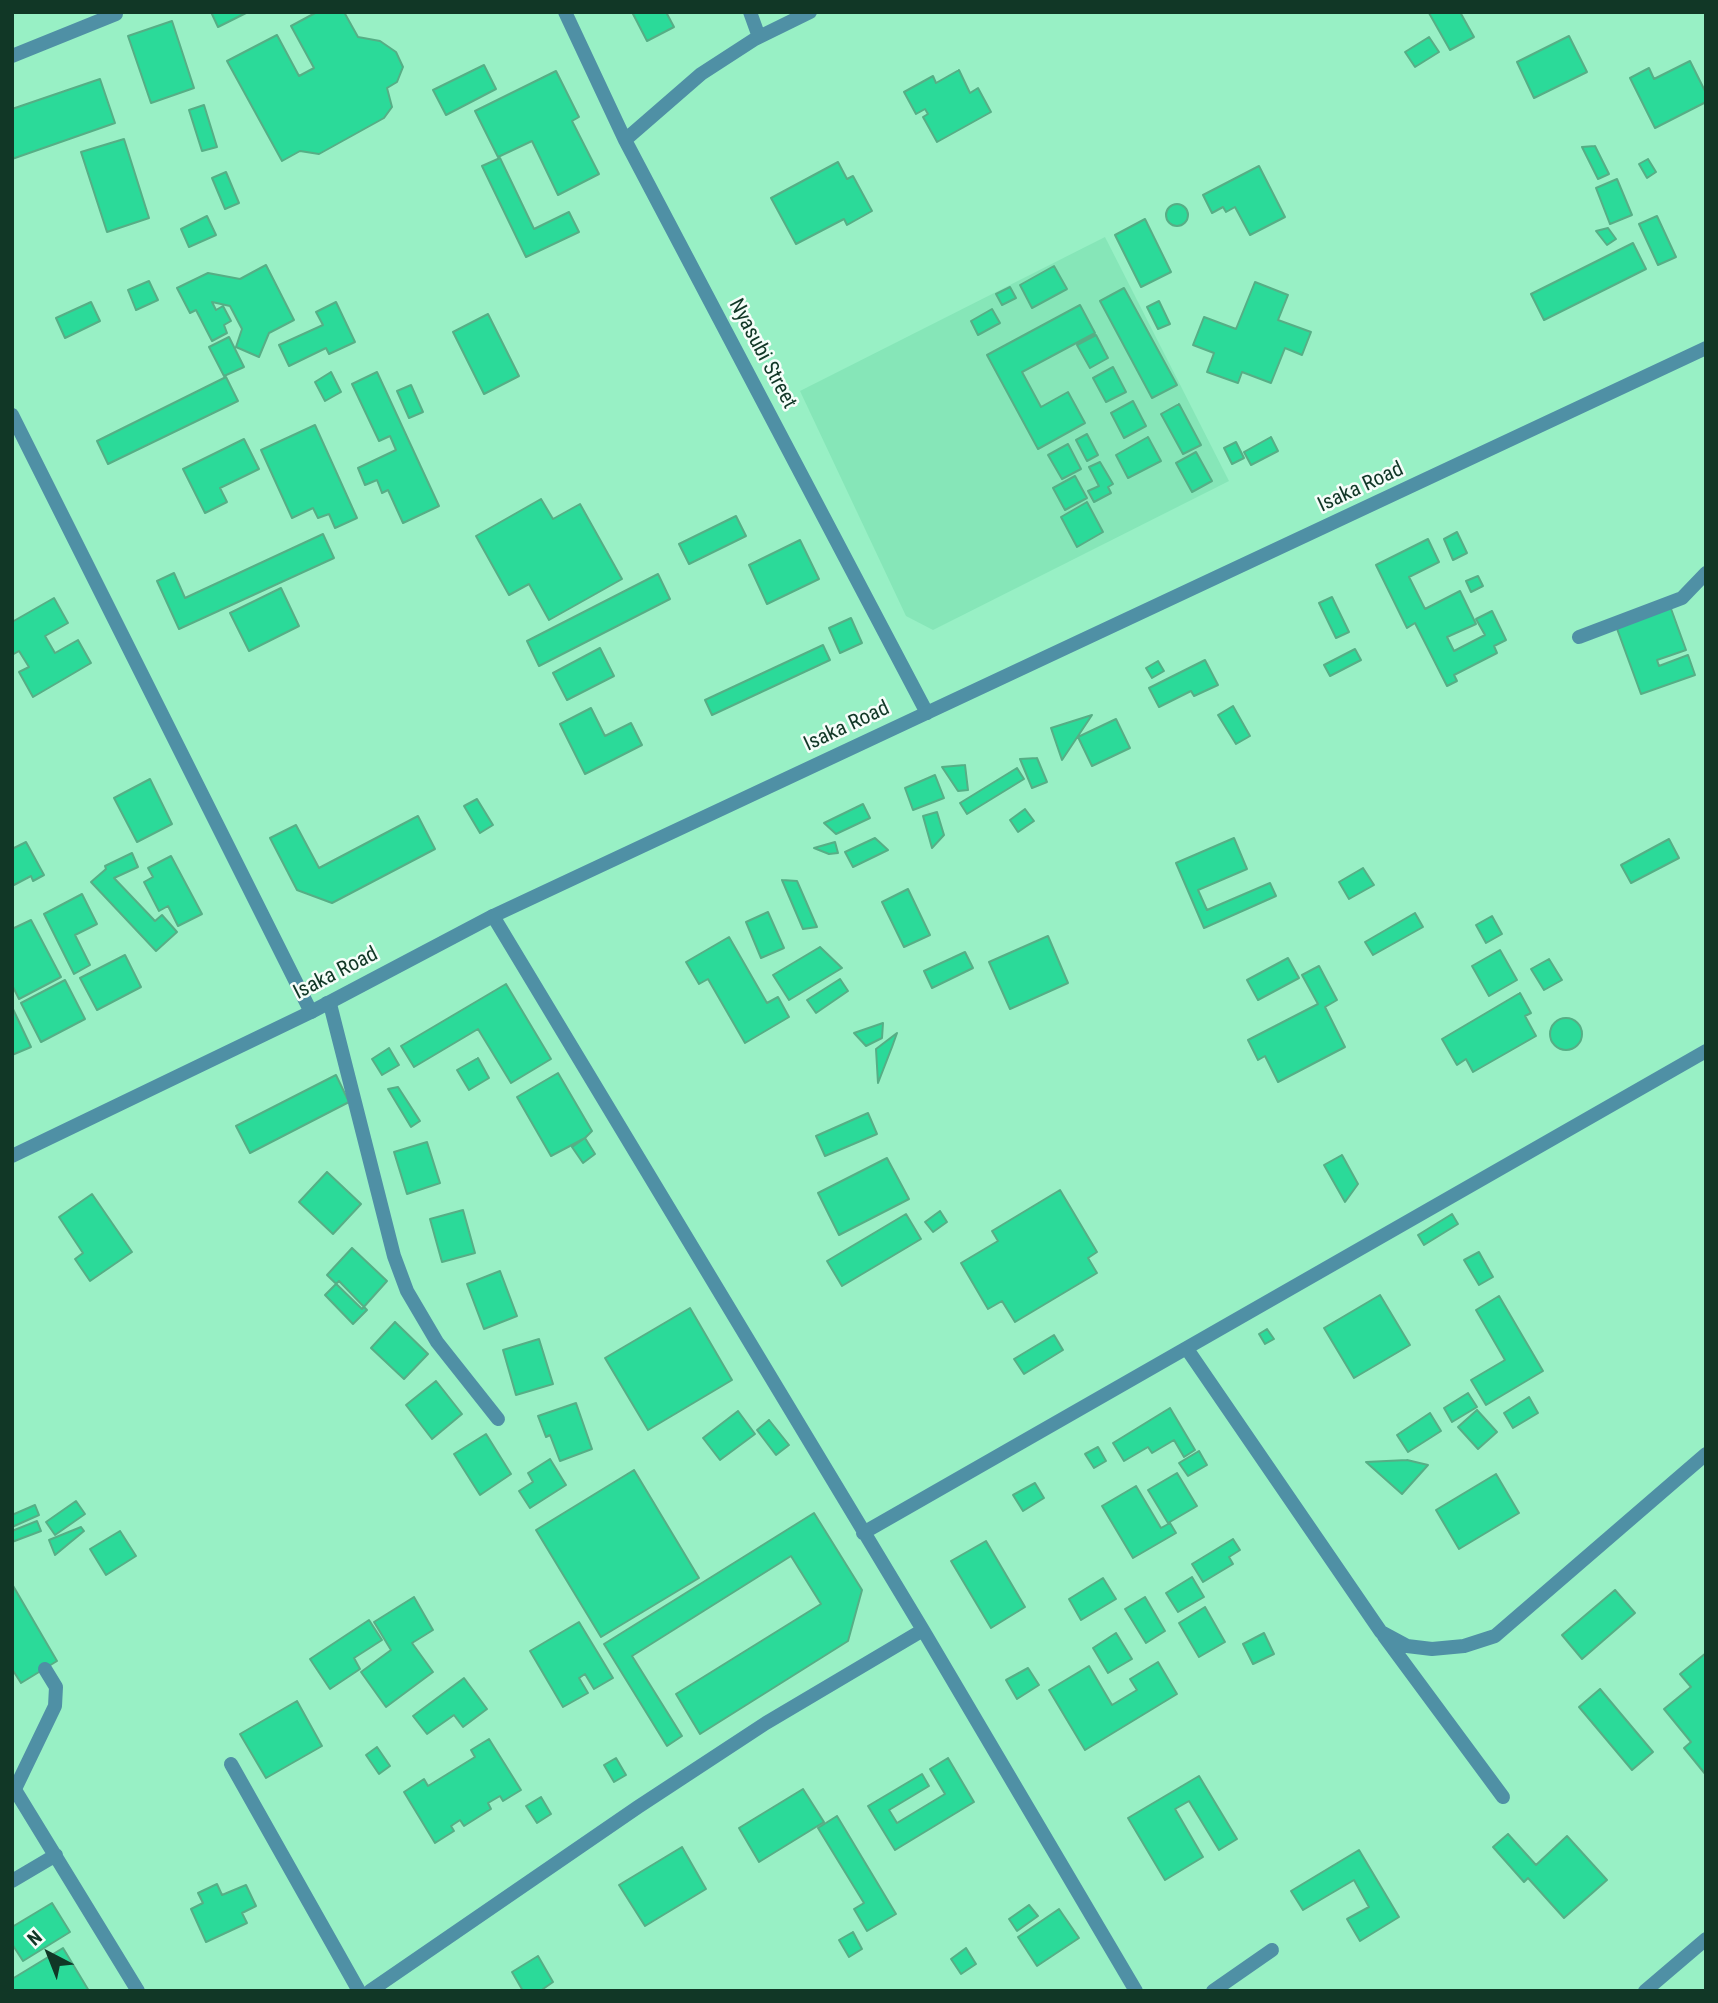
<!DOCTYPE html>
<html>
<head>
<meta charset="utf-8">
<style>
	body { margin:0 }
	#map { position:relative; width:1718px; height:2003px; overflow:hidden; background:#98f0c5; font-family:"Roboto Condensed",sans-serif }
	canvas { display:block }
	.frame { position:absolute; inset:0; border:14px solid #113726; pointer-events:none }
	.north { position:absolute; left:14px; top:1919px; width:70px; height:70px; -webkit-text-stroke:5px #f5fdf9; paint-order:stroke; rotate:318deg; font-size:19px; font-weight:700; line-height:28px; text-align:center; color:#113726 }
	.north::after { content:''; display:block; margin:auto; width:24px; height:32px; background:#113726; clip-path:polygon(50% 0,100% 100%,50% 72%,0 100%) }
</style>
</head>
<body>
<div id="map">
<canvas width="1718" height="2003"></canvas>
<div class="frame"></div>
<div class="north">N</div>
</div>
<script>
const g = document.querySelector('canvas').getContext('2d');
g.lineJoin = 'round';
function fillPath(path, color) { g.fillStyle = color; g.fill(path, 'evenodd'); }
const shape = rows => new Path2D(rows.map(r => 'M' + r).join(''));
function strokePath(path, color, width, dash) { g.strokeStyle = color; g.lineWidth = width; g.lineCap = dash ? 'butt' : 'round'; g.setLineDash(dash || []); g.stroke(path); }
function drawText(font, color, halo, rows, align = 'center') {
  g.font = font + ' "Roboto Condensed",sans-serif'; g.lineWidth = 5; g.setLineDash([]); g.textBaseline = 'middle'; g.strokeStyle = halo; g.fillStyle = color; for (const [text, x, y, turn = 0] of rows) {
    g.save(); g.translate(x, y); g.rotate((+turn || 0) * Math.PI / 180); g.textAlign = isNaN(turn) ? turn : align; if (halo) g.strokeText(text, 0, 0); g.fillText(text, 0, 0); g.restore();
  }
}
fillPath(shape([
	[1105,237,1229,481,933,630,906,616,800,391]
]), '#86e6b8');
const building = shape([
	[211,12,248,12,218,27,211,12],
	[317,12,344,12,358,37,380,41,396,52,403,67,397,82,387,88,392,107,384,118,319,154,300,151,282,161,227,61,277,35,299,76,314,68,291,26,317,12],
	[632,12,666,12,674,27,647,41,632,12],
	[1460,12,1474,37,1450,50,1429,13,1460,12],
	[172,21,194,88,151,103,128,36,172,21],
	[1569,36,1587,72,1534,98,1517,62,1569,36],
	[1429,37,1439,52,1415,67,1405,52,1429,37],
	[1690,61,1706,93,1706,102,1655,128,1630,78,1649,68,1654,79,1690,61],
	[484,65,496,89,446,115,433,90,484,65],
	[959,70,970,93,978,88,991,112,937,142,923,117,928,114,925,109,916,114,904,92,933,76,936,83,959,70],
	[556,71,579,117,572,121,599,174,558,195,532,141,498,157,475,111,556,71],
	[100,79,115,123,12,159,12,109,100,79],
	[204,105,217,147,202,151,189,110,204,105],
	[124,139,149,218,107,232,81,152,124,139],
	[1595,146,1609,174,1598,179,1582,147,1595,146],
	[500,158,534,229,569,212,579,232,526,257,482,166,500,158],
	[1648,159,1656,172,1647,178,1639,164,1648,159],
	[838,162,847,179,853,176,872,211,847,225,844,219,796,244,771,198,838,162],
	[1259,166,1285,217,1250,235,1235,207,1226,212,1223,207,1212,213,1203,195,1259,166],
	[226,172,239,203,225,209,212,178,226,172],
	[1617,179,1632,215,1610,224,1596,188,1617,179],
	'1166 215a11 11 0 1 1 22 0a11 11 0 1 1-22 0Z',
	[207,216,216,235,189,247,181,229,207,216],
	[1657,216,1676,257,1658,265,1639,224,1657,216],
	[1145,219,1171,272,1141,287,1115,235,1145,219],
	[1608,228,1616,239,1607,245,1596,231,1608,228],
	[1633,243,1646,269,1544,320,1531,294,1633,243],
	[266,265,294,320,269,333,259,357,236,347,242,329,230,306,212,302,216,310,223,306,231,321,224,325,227,333,212,341,196,310,190,313,177,288,208,273,240,279,266,265],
	[1054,266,1067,289,1032,308,1020,285,1054,266],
	[149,281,158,300,136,310,128,290,149,281],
	[1255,282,1288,295,1278,320,1311,332,1302,355,1285,348,1271,383,1242,372,1238,383,1207,372,1214,353,1193,345,1204,317,1236,329,1255,282],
	[1010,287,1016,298,1002,305,996,294,1010,287],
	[1124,288,1177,385,1152,398,1100,301,1124,288],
	[1159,301,1170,324,1158,329,1147,307,1159,301],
	[91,302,100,321,65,338,56,318,91,302],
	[336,302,355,342,329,354,326,348,289,366,279,345,323,325,316,312,336,302],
	[1080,305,1095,333,1022,372,1041,407,1068,392,1085,423,1038,449,987,355,1080,305],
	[992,309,1000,323,978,335,971,321,992,309],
	[488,314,519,376,484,394,453,332,488,314],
	[1096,335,1108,358,1090,368,1077,345,1096,335],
	[229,337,244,367,224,376,209,347,229,337],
	[1113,367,1126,392,1106,402,1093,378,1113,367],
	[331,372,341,392,325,401,315,382,331,372],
	[377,372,439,506,403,523,388,490,382,493,377,480,365,485,358,468,396,450,390,436,379,441,352,384,377,372],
	[226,377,238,401,108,464,97,441,226,377],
	[411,385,423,412,409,418,397,391,411,385],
	[1133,401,1146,426,1124,438,1111,413,1133,401],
	[1179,404,1201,445,1183,454,1161,414,1179,404],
	[315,425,357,518,335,528,329,514,318,518,313,508,292,518,261,450,315,425],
	[1087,434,1098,455,1087,461,1076,440,1087,434],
	[1148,437,1161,461,1128,478,1116,455,1148,437],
	[1271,437,1278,451,1251,465,1244,452,1271,437],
	[244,439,259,469,220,488,227,502,205,513,183,469,244,439],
	[1236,442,1244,458,1232,464,1224,448,1236,442],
	[1068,444,1081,469,1062,479,1048,455,1068,444],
	[1196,452,1212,481,1192,492,1176,463,1196,452],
	[1100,462,1113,484,1108,487,1111,493,1094,502,1088,491,1099,486,1089,467,1100,462],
	[1075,476,1087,498,1065,510,1053,488,1075,476],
	[541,499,553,519,580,504,622,579,549,620,529,584,509,595,476,536,541,499],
	[1087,502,1103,532,1077,547,1061,517,1087,502],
	[736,516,746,536,689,564,679,544,736,516],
	[1457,532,1467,553,1453,560,1444,539,1457,532],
	[323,534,334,558,179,629,157,581,174,573,185,598,323,534],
	[1428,539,1439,562,1409,577,1425,609,1460,591,1476,624,1447,637,1454,651,1485,635,1476,619,1492,611,1506,640,1494,646,1497,653,1454,675,1457,681,1447,686,1415,623,1407,628,1376,565,1428,539],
	[800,540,819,579,767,604,749,565,800,540],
	[658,574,670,599,539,666,527,641,658,574],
	[1478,576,1483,586,1471,592,1466,581,1478,576],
	[281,588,299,626,249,651,230,613,281,588],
	[1332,597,1349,632,1336,638,1319,603,1332,597],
	[54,598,68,623,45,636,55,653,78,640,91,663,33,697,19,672,29,667,19,651,12,655,12,622,54,598],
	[1670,606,1686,650,1657,660,1659,666,1688,655,1695,675,1641,694,1616,626,1670,606],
	[851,618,862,643,840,653,829,628,851,618],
	[823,645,830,660,712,715,705,700,823,645],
	[600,648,614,676,567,700,553,673,600,648],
	[1355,649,1361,660,1330,676,1324,665,1355,649],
	[1205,660,1218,685,1194,696,1191,691,1159,707,1149,688,1205,660],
	[1158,661,1164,671,1152,678,1146,668,1158,661],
	[1233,706,1250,736,1236,744,1218,715,1233,706],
	[591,708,605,736,631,723,642,745,585,774,560,724,591,708],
	[1092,715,1062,760,1051,728,1092,715],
	[1116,719,1130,748,1092,766,1078,737,1116,719],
	[1037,758,1047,782,1032,788,1020,759,1037,758],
	[965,765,968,790,958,791,942,767,965,765],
	[1017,768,1024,779,967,814,960,803,1017,768],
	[935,775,944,798,913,810,905,788,935,775],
	[150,779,172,824,137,842,114,798,150,779],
	[477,799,493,825,480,833,464,806,477,799],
	[863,804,870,818,836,834,824,823,863,804],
	[1025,809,1034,821,1018,832,1010,820,1025,809],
	[937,812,944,835,932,848,923,816,937,812],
	[418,816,435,849,332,903,297,890,270,838,296,825,319,868,418,816],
	[875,838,888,850,853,867,845,852,875,838],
	[1234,838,1247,869,1198,890,1207,910,1270,883,1276,896,1204,928,1176,863,1234,838],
	[1669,839,1679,858,1631,883,1621,865,1669,839],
	[26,842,44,875,33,881,31,876,12,886,12,849,26,842],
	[835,842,838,853,829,854,814,848,835,842],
	[132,853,138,867,114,878,155,921,162,915,177,932,156,951,91,882,106,869,105,866,132,853],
	[171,856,202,914,178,926,168,906,159,911,144,882,153,877,148,868,171,856],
	[1363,868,1374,885,1349,899,1339,882,1363,868],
	[782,880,797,881,817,927,803,929,782,880],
	[908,889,930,935,904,947,882,902,908,889],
	[82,894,97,924,75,935,90,965,74,974,44,914,82,894],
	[768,912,784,948,761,958,746,922,768,912],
	[1415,913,1423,927,1373,955,1365,942,1415,913],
	[1492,916,1502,934,1486,943,1476,925,1492,916],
	[31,920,61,977,19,999,12,985,12,929,31,920],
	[1048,936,1068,983,1010,1009,989,962,1048,936],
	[729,937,767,1003,778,997,789,1017,745,1043,708,979,699,984,686,962,729,937],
	[820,947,842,968,789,1000,773,975,820,947],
	[1500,950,1517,980,1489,996,1472,966,1500,950],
	[965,952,973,968,932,988,924,971,965,952],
	[125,955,141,987,97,1010,80,978,125,955],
	[1288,958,1299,978,1258,1000,1247,980,1288,958],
	[1549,959,1562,980,1544,990,1531,969,1549,959],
	[1319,966,1337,1000,1325,1007,1345,1047,1278,1082,1265,1056,1258,1060,1248,1040,1318,1004,1302,975,1319,966],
	[840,979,848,991,816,1013,807,1000,840,979],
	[65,980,85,1019,41,1042,21,1003,65,980],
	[506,984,551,1059,511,1083,478,1029,414,1067,401,1046,506,984],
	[1520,993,1531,1013,1525,1016,1536,1036,1473,1072,1466,1059,1457,1065,1442,1039,1520,993],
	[12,1007,31,1047,12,1055,12,1007],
	'1550 1034a16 16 0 1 1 32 0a16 16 0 1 1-32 0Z',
	[883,1023,882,1038,866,1046,854,1033,883,1023],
	[897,1033,892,1047,878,1083,876,1049,897,1033],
	[389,1048,399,1065,382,1075,372,1059,389,1048],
	[478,1058,489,1078,469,1090,457,1070,478,1058],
	[558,1073,592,1131,585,1138,551,1156,517,1097,558,1073],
	[336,1075,349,1102,250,1153,236,1126,336,1075],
	[398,1087,420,1121,411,1127,388,1089,398,1087],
	[868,1113,877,1134,825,1156,816,1136,868,1113],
	[585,1138,595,1154,583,1163,572,1147,585,1138],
	[427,1142,440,1183,407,1194,394,1152,427,1142],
	[1342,1155,1358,1184,1345,1202,1324,1165,1342,1155],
	[887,1158,909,1199,839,1235,818,1193,887,1158],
	[327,1172,361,1204,333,1234,299,1202,327,1172],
	[1060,1190,1097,1252,1088,1258,1097,1273,1015,1322,1002,1301,988,1309,961,1263,998,1241,992,1231,1060,1190],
	[92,1194,132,1252,90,1281,75,1259,83,1253,59,1217,92,1194],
	[463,1210,475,1253,442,1262,430,1219,463,1210],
	[940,1211,947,1222,933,1232,925,1222,940,1211],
	[906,1214,921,1239,842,1286,827,1261,906,1214],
	[1452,1214,1458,1224,1424,1245,1418,1235,1452,1214],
	[352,1248,387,1281,362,1309,327,1275,352,1248],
	[1479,1252,1493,1277,1479,1285,1464,1260,1479,1252],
	[500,1271,517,1316,484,1329,467,1284,500,1271],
	[339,1281,367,1310,353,1324,325,1295,339,1281],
	[1380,1295,1410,1345,1354,1378,1324,1328,1380,1295],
	[1499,1296,1543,1371,1486,1405,1471,1380,1505,1360,1476,1310,1499,1296],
	[690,1308,732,1380,648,1430,605,1358,690,1308],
	[395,1322,428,1354,404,1379,371,1348,395,1322],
	[1267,1329,1274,1339,1265,1344,1259,1334,1267,1329],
	[1054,1335,1063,1350,1024,1374,1014,1359,1054,1335],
	[539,1339,553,1384,516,1395,503,1350,539,1339],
	[436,1381,462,1414,432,1439,406,1405,436,1381],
	[1468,1393,1477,1407,1452,1422,1444,1408,1468,1393],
	[1529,1397,1538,1413,1513,1428,1504,1413,1529,1397],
	[576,1403,592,1449,560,1461,550,1435,546,1437,538,1416,576,1403],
	[1170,1408,1195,1450,1184,1457,1174,1440,1152,1453,1148,1447,1124,1461,1113,1443,1170,1408],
	[1477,1410,1497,1432,1478,1449,1458,1427,1477,1410],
	[738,1411,755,1434,720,1460,703,1438,738,1411],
	[1430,1413,1441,1431,1408,1452,1397,1435,1430,1413],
	[769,1420,789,1445,776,1455,757,1430,769,1420],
	[486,1434,511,1474,480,1495,454,1454,486,1434],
	[1098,1447,1106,1461,1094,1468,1085,1454,1098,1447],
	[1199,1451,1207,1465,1188,1476,1179,1463,1199,1451],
	[550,1459,566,1485,530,1508,519,1491,533,1482,528,1473,550,1459],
	[1407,1460,1428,1465,1402,1494,1366,1462,1407,1460],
	[634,1470,699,1578,601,1637,536,1530,634,1470],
	[1177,1473,1197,1506,1168,1523,1148,1490,1177,1473],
	[1496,1474,1519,1513,1459,1549,1436,1510,1496,1474],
	[1035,1483,1044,1498,1023,1511,1013,1495,1035,1483],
	[1136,1486,1161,1528,1170,1523,1176,1533,1133,1558,1102,1506,1136,1486],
	[76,1501,85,1514,55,1535,46,1522,76,1501],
	[35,1505,39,1515,12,1527,12,1515,35,1505],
	[814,1513,862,1590,848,1641,700,1734,676,1694,821,1604,791,1556,632,1656,682,1736,667,1746,604,1644,814,1513],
	[37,1521,41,1531,12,1542,12,1531,37,1521],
	[81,1527,84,1531,55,1555,49,1540,81,1527],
	[120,1531,136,1556,106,1575,90,1549,120,1531],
	[1233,1539,1240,1550,1229,1557,1233,1564,1203,1582,1192,1564,1233,1539],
	[986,1541,1025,1607,991,1628,951,1561,986,1541],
	[1192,1577,1204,1597,1178,1612,1166,1593,1192,1577],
	[1103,1578,1116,1599,1081,1620,1069,1599,1103,1578],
	[12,1584,57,1661,21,1683,12,1669,12,1584],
	[1615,1590,1635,1613,1582,1659,1562,1635,1615,1590],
	[414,1597,433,1630,412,1643,433,1672,386,1707,361,1672,391,1650,374,1622,414,1597],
	[1145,1597,1165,1631,1146,1643,1125,1609,1145,1597],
	[1205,1607,1225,1642,1199,1657,1179,1623,1205,1607],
	[369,1620,382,1640,354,1658,360,1669,330,1689,310,1659,369,1620],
	[579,1622,613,1678,594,1689,585,1674,579,1678,588,1693,563,1707,530,1651,579,1622],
	[1116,1633,1132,1659,1108,1673,1093,1648,1116,1633],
	[1264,1633,1274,1654,1253,1664,1243,1644,1264,1633],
	[1706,1653,1706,1775,1684,1748,1691,1742,1664,1709,1691,1687,1680,1674,1706,1653],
	[1158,1662,1177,1694,1085,1750,1049,1690,1089,1666,1112,1705,1137,1690,1130,1679,1158,1662],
	[1028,1668,1039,1685,1017,1699,1006,1680,1028,1668],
	[464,1678,487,1709,463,1727,454,1715,427,1734,413,1716,464,1678],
	[1600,1689,1653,1752,1632,1770,1579,1707,1600,1689],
	[297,1701,322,1746,266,1778,240,1734,297,1701],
	[489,1739,521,1790,503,1801,500,1796,488,1803,491,1809,464,1826,460,1820,451,1826,454,1831,435,1843,404,1792,424,1779,428,1786,475,1757,471,1750,489,1739],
	[377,1747,390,1766,379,1774,366,1755,377,1747],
	[616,1758,626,1775,614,1782,604,1765,616,1758],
	[948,1758,974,1802,895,1850,868,1806,922,1774,929,1786,889,1810,897,1823,945,1794,930,1769,948,1758],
	[1199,1776,1237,1839,1219,1850,1189,1801,1175,1809,1203,1857,1165,1880,1128,1818,1199,1776],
	[803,1789,824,1822,759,1862,739,1828,803,1789],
	[541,1797,551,1814,537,1823,526,1806,541,1797],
	[837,1816,896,1914,867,1931,854,1909,864,1903,818,1828,837,1816],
	[1508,1834,1536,1865,1567,1836,1607,1880,1564,1918,1528,1878,1524,1882,1493,1847,1508,1834],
	[682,1847,706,1889,645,1926,619,1885,682,1847],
	[1359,1850,1399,1917,1360,1941,1347,1919,1369,1907,1354,1880,1303,1910,1291,1891,1359,1850],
	[217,1884,222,1895,246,1885,256,1906,242,1913,247,1923,206,1942,191,1909,203,1903,198,1893,217,1884],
	[52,1903,70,1932,23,1961,12,1944,12,1927,52,1903],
	[1029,1905,1038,1916,1017,1931,1009,1919,1029,1905],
	[1059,1909,1079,1938,1037,1966,1018,1937,1059,1909],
	[853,1932,862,1949,849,1957,839,1940,853,1932],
	[63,1948,89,1991,12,1991,12,1979,63,1948],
	[966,1948,976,1964,961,1974,951,1959,966,1948],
	[538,1956,553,1982,543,1989,544,1991,523,1991,512,1972,538,1956]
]);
fillPath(building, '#2bda99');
strokePath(building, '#56ae85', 2);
strokePath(shape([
	[12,56,116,14],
	[327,1003,331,1008,394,1256,407,1291,437,1342,498,1419],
	[231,1764,359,1991],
	[15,1789,55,1706,56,1687,45,1669]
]), '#4f90a5', 14);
strokePath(shape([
	[565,12,625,140,927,713],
	[750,12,759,37],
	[625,140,701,74,755,39,810,12],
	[12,415,311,1012],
	[1579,637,1682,598,1706,573],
	[493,916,923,1630,1136,1991],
	[1187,1349,1381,1632,1407,1646,1432,1649,1464,1646,1495,1636,1706,1454],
	[863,1533,1706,1051],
	[1384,1636,1503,1797],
	[12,1785,138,1991],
	[12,1881,56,1855],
	[370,1991,638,1807,766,1723,923,1630],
	[1213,1991,1272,1950],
	[1645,1991,1706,1939]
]), '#4f90a5', 14);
strokePath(shape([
	[12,1156,311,1012,493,916,1706,348]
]), '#4f90a5', 14);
drawText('21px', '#113726', '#f5fdf9', [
	["Nyasubi Street",762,354,62],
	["Isaka Road",1361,488,-25],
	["Isaka Road",847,727,-25],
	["Isaka Road",336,974,-27]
]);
</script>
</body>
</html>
